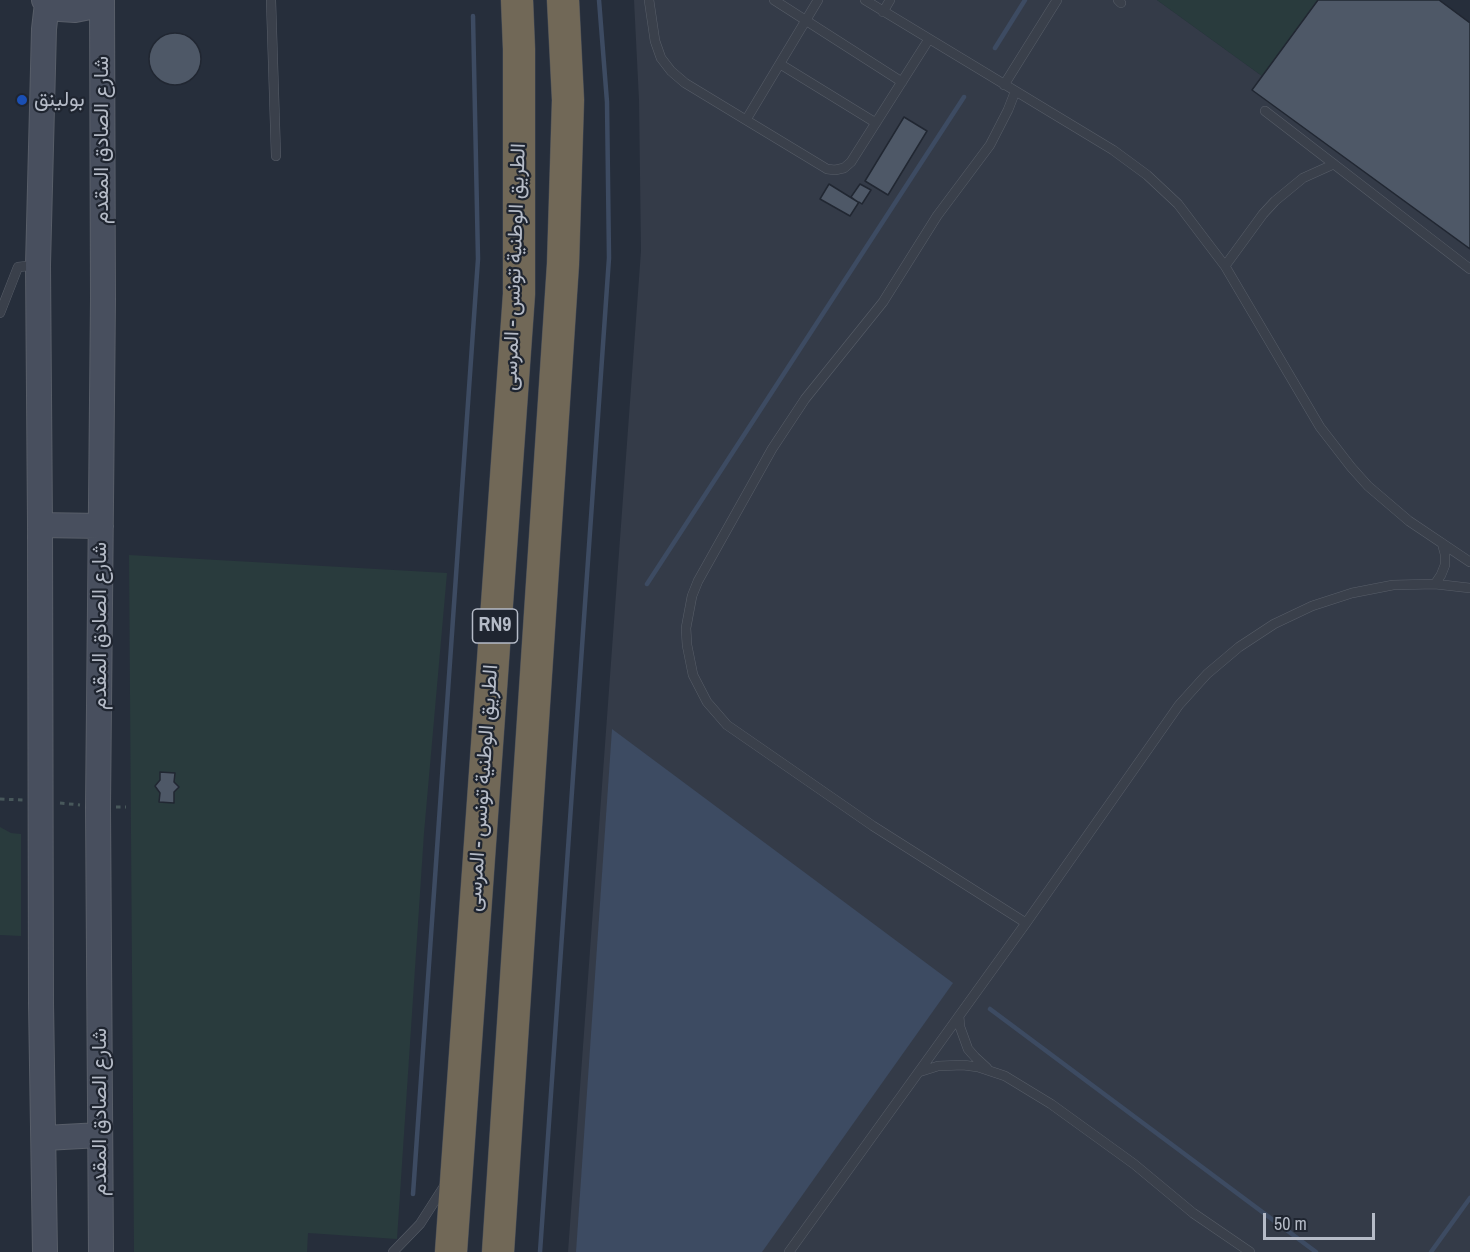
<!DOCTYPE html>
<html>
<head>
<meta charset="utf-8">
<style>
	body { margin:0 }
	#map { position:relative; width:1470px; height:1252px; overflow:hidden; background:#262e3b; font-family:"Archivo Narrow",sans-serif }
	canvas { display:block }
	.scale { position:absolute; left:1263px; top:1213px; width:112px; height:27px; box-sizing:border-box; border:3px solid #b5bbc7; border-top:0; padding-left:8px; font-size:18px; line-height:21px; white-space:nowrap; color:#b5bbc7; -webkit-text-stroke:4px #1f2530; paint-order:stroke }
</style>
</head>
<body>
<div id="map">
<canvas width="1470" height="1252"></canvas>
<div class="scale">50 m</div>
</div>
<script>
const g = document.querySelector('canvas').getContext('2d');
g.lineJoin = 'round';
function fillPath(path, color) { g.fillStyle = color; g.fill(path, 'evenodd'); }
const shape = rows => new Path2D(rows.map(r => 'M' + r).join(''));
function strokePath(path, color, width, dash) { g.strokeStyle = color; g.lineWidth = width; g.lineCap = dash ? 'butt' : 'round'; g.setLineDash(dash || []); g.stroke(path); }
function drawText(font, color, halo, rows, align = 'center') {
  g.font = font + ' "Archivo Narrow",Vazirmatn,sans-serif'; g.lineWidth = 4.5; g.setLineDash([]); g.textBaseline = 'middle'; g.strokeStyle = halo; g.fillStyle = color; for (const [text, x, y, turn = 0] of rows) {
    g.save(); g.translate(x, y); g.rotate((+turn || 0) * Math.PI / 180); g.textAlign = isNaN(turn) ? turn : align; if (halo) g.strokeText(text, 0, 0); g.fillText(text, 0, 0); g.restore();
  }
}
fillPath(shape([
	[634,0,1157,0,1262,76,1253,90,1470,249,1470,1252,568,1252,641,251,639,100]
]), '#343b48');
fillPath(shape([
	[1157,0,1318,0,1262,76],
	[129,555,447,573,424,833,397,1239,308,1233,307,1252,134,1252],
	[0,827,11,833,21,834,21,936,0,935]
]), '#293b3d');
fillPath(shape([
	[612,729,953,983,762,1252,576,1252]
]), '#3d4b62');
strokePath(shape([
	[995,48,1025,0],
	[647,584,964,97],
	[990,1009,1316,1252],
	[413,1194,478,259,473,16],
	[540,1252,609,258,607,102,599,0],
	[1431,1252,1470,1198]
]), '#3d4b62', 4.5);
const building = shape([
	[1318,0,1439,0,1470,23,1470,249,1252,90,1318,0],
	'149 59a26 26 0 1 1 52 0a26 26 0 1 1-52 0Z',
	[904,117,927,131,888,195,865,181,904,117],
	[829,184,858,202,851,197,860,184,871,190,862,204,859,202,850,216,820,199,829,184],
	[160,772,175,773,174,782,179,787,174,792,174,803,159,802,160,793,155,786,160,780,160,772]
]);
fillPath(building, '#4e5867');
strokePath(building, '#212732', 1.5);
const lane = shape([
	[271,0,276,156],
	[649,0,655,41,661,58,671,71,685,83,746,120,827,169,835,170,844,168,851,162,929,39],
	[774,0,902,82],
	[865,0,1113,150,1147,175,1178,204,1225,266,1320,427,1351,467,1368,486,1409,521,1470,562],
	[1118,0,1121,3],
	[883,12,890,0],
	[780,64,876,123],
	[1004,85,1057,0],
	[1015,92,1008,110,990,145,937,216,883,302,805,399,772,449,698,581,692,596,686,628,687,645,693,675,707,702,727,725,873,826,1026,923],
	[1265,111,1470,269],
	[746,120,818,0],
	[1225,266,1263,214,1275,201,1303,178,1334,164],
	[0,313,18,267,38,265],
	[1435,584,1441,575,1445,565,1445,554,1442,543],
	[959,1016,960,1027,968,1049,975,1057,987,1068],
	[919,1072,938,1066,963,1065,978,1067,1005,1076,1051,1104,1134,1164,1193,1213,1250,1252],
	[393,1252,420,1224,445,1185],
	[789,1252,1026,923,1179,705,1207,674,1239,647,1274,624,1312,606,1352,593,1393,585,1435,584,1470,588]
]);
const secondary = shape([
	[44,0,60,9,75,10,90,7,100,0],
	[40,525,101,526],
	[45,1138,100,1135],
	[45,1252,41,1003,40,525,38,265,44,29,47,3],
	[101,1252,98,807,103,299,102,0]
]);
const highway = shape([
	[451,1252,519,294,519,49,517,0],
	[498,1252,563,264,568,100,563,0]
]);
strokePath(lane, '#585e69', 10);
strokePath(secondary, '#585e69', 26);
strokePath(highway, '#454b56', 33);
strokePath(shape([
	[0,799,23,800],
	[60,803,80,805],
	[116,807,126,807]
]), '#48585b', 3, [4.5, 4.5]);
strokePath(lane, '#3a404b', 9);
strokePath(secondary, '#484f5e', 24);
strokePath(highway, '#716857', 32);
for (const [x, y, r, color] of [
	[22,100,6,"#1a4fb4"]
]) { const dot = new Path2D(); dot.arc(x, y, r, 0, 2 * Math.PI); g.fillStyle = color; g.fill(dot); strokePath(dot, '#1f2530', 2); }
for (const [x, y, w] of [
	[495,626,45]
]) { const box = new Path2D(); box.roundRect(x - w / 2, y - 17, w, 34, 4.5); g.fillStyle = '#1f2530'; g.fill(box); strokePath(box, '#b5bbc7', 1.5); }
drawText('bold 20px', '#b5bbc7', null, [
	["RN9",495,626]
]);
drawText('21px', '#b5bbc7', '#1f2530', [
	["بولينق",34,100]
], 'left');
drawText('21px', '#b5bbc7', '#1f2530', [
	["شارع الصادق المقدم",102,140,-90],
	["الطريق الوطنية تونس - المرسى",515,267,-88],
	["شارع الصادق المقدم",100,626,-90],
	["الطريق الوطنية تونس - المرسى",483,788,-86],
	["شارع الصادق المقدم",100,1112,-90]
]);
</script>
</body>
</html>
